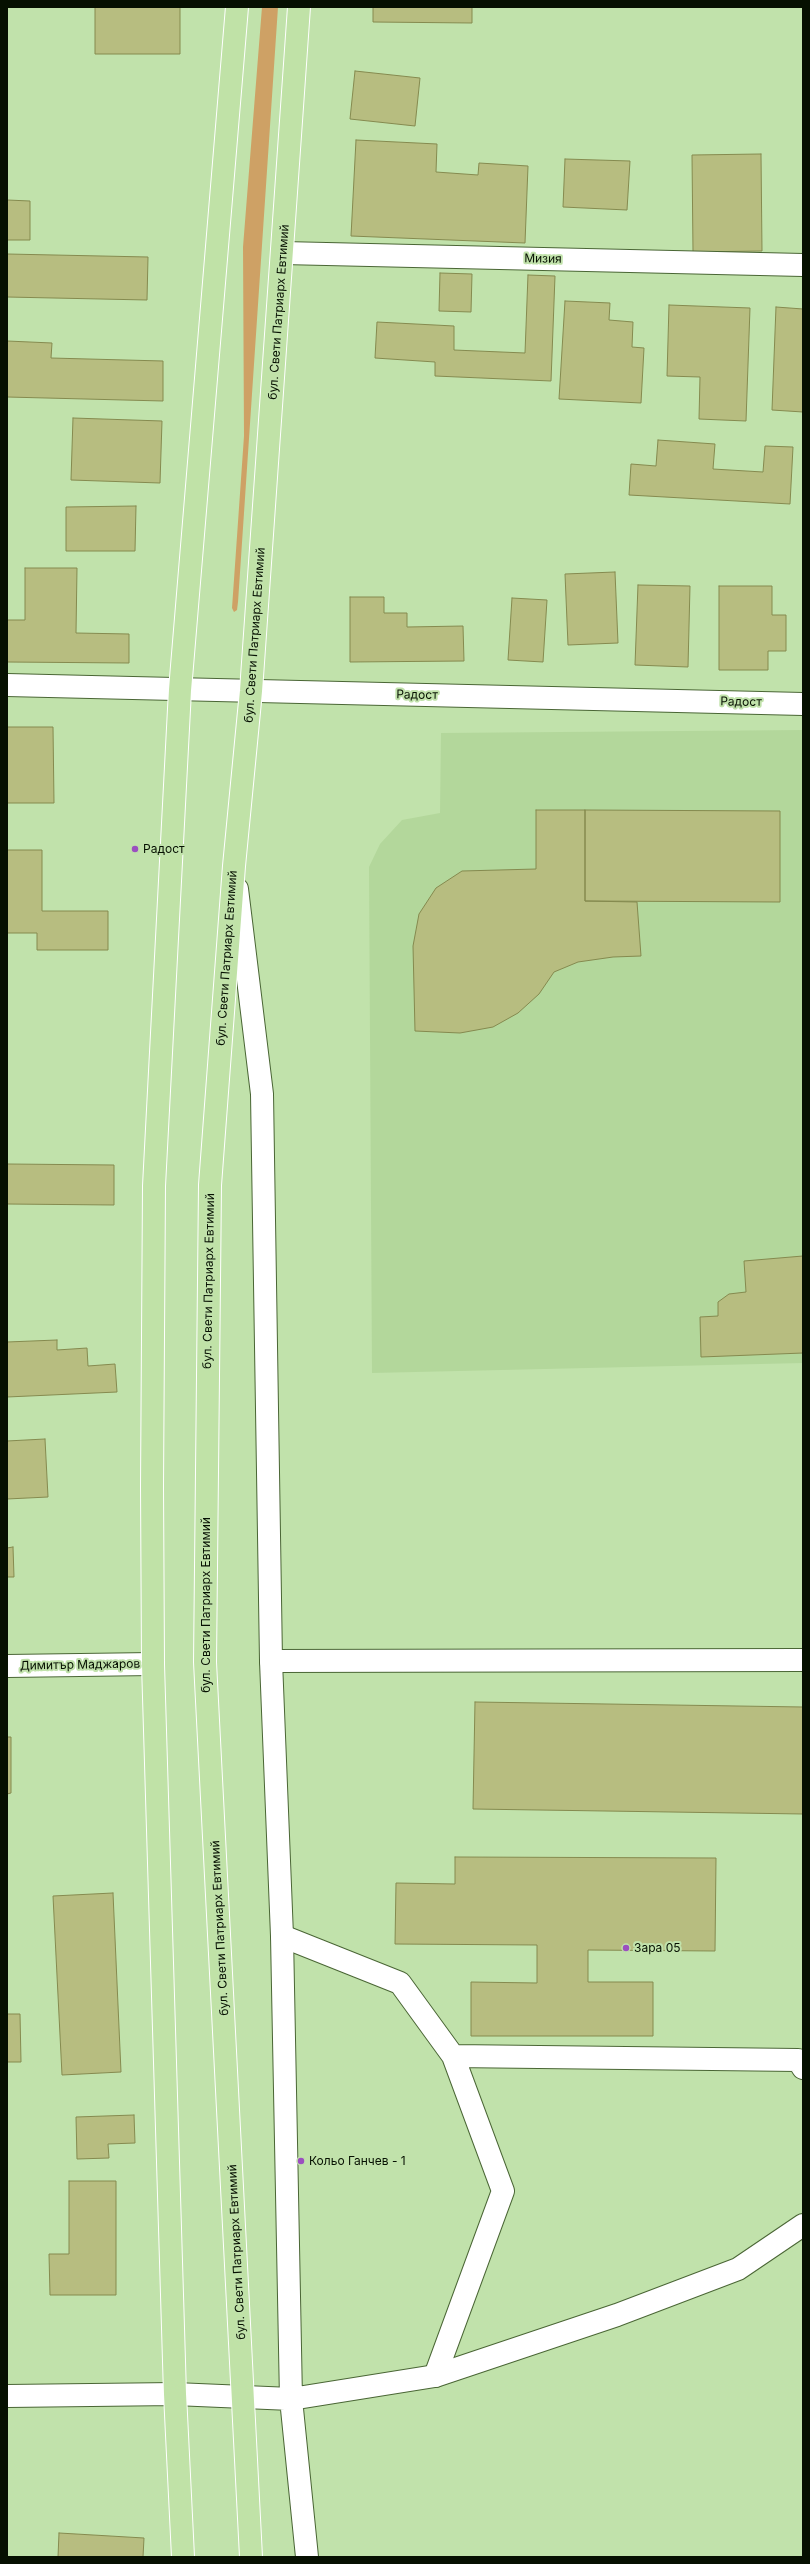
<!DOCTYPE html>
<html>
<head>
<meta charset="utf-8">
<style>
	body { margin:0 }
	#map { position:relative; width:810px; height:2564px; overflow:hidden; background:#c1e2ab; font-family:Inter,sans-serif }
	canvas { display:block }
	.frame { position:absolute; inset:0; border:8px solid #061001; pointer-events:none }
</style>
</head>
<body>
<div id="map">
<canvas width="810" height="2564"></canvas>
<div class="frame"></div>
</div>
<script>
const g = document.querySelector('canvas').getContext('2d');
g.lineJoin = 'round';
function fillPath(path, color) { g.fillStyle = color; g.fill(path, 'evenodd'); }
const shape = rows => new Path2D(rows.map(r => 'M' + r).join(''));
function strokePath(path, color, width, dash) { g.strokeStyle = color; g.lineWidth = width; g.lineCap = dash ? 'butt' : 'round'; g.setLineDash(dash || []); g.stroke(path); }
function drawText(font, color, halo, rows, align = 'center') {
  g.font = font + ' Inter,sans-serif'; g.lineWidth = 4; g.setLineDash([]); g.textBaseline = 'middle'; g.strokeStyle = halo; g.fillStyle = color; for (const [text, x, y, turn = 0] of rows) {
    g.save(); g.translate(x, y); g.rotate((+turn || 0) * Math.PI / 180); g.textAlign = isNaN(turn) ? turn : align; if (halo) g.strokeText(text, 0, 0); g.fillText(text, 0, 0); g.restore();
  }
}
fillPath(shape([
	[803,730,803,1363,372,1373,369,867,380,844,402,820,440,813,441,733]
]), '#b3d79b');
fillPath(shape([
	[262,7,278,7,238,602,237,610,234,612,232,608,244,436,243,247]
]), '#cea165');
const building = shape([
	[95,7,180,7,180,54,95,54,95,7],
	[373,7,472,7,472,23,373,22,373,7],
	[355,71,420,78,415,126,350,119,355,71],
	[356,140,437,144,436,172,478,175,479,163,528,166,525,243,351,236,356,140],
	[761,154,762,251,693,252,692,155,761,154],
	[565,159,630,161,627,210,563,207,565,159],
	[7,200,30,201,30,240,7,240,7,200],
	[7,254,148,257,147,300,7,297,7,254],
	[440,273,472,274,471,312,439,311,440,273],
	[528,275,555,276,551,381,435,376,435,362,375,358,377,322,454,326,454,350,525,353,528,275],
	[565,301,610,303,609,320,633,322,632,347,644,348,641,403,559,399,565,301],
	[669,305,750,308,746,421,699,419,700,377,667,376,669,305],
	[776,307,803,309,803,412,772,410,776,307],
	[7,341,52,343,51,358,163,361,163,401,7,397,7,341],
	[73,418,162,421,160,483,71,480,73,418],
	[658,440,715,444,713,469,763,472,765,446,793,447,790,504,629,495,631,464,656,466,658,440],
	[136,506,135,551,66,551,66,507,136,506],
	[25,568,77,568,76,633,129,634,129,663,7,662,7,620,25,620,25,568],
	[615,572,618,643,568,645,565,574,615,572],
	[638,585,690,586,688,667,635,665,638,585],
	[719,586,772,586,772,615,786,615,786,651,768,651,768,670,719,670,719,586],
	[350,597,384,597,384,613,407,613,407,627,463,626,464,661,350,662,350,597],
	[512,598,547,600,543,662,508,660,512,598],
	[7,727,53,727,54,803,7,803,7,727],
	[536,810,585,810,585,901,637,902,641,956,613,957,578,962,554,972,539,994,518,1013,493,1027,460,1033,415,1031,413,946,419,914,436,888,462,871,536,869,536,810],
	[585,810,780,811,780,902,585,901,585,810],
	[7,850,42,850,42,911,108,911,108,950,37,950,37,933,7,933,7,850],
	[7,1164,114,1165,114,1205,7,1204,7,1164],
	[803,1256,803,1353,701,1357,700,1317,718,1316,718,1302,729,1294,746,1292,744,1261,803,1256],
	[57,1340,57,1350,87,1348,88,1366,115,1364,117,1392,7,1397,7,1342,57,1340],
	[45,1439,48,1497,7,1499,7,1441,45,1439],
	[13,1547,14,1577,7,1577,7,1548,13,1547],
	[475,1702,803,1707,803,1814,473,1809,475,1702],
	[7,1737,11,1737,11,1793,7,1794,7,1737],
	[455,1857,716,1858,715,1951,588,1950,588,1982,653,1982,653,2036,471,2036,471,1982,537,1983,537,1945,395,1944,396,1883,455,1884,455,1857],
	[113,1893,121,2072,62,2075,53,1896,113,1893],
	[7,2014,20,2014,21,2062,7,2062,7,2014],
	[134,2115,135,2143,108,2144,109,2158,77,2159,76,2117,134,2115],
	[69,2181,116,2181,116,2295,50,2295,49,2254,69,2254,69,2181],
	[59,2533,144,2538,143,2557,58,2557,59,2533]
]);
fillPath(building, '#b7bd80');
strokePath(building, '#858a4f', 1);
const service = shape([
	[271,1661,803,1660],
	[282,1936,400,1983,453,2056,503,2191,435,2376],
	[453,2056,798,2060,803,2068]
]);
const minor = shape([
	[283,253,803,265],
	[7,685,803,704],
	[237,889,262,1094,271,1661,282,1936,291,2399,307,2557],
	[7,1666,153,1664],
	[7,2396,175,2394,291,2399,435,2376,617,2315,738,2269,803,2225]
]);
const primary = shape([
	[183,2557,175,2394,153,1664,152,1486,154,1186,180,690,237,7],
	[251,2557,205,1662,210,1185,234,866,251,691,299,7]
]);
strokePath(service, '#4a6635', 24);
strokePath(minor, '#4a6635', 24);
strokePath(primary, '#fff', 24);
strokePath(service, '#fff', 22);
strokePath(minor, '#fff', 22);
strokePath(primary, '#c0e2a7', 22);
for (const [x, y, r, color] of [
	[135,849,4,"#9b4fc0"],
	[626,1948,4,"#9b4fc0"],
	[301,2161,4,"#9b4fc0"]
]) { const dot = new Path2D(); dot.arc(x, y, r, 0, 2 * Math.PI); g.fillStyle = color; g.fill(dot); strokePath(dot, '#c1e2ab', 1.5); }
drawText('12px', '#061001', '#c1e2ab', [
	["Мизия",543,259,1],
	["бул. Свети Патриарх Евтимий",279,312,-86],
	["бул. Свети Патриарх Евтимий",255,635,-86],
	["Радост",417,695,1],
	["Радост",741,702,1],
	["бул. Свети Патриарх Евтимий",227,958,-86],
	["бул. Свети Патриарх Евтимий",209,1281,-89],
	["бул. Свети Патриарх Евтимий",206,1605,-90],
	["Димитър Маджаров",80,1665,-1],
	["бул. Свети Патриарх Евтимий",220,1928,-93],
	["бул. Свети Патриарх Евтимий",237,2252,-93]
]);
drawText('12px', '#061001', '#c1e2ab', [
	["Радост",143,849],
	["Зара 05",634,1948],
	["Кольо Ганчев - 1",309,2161]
], 'left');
</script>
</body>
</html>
